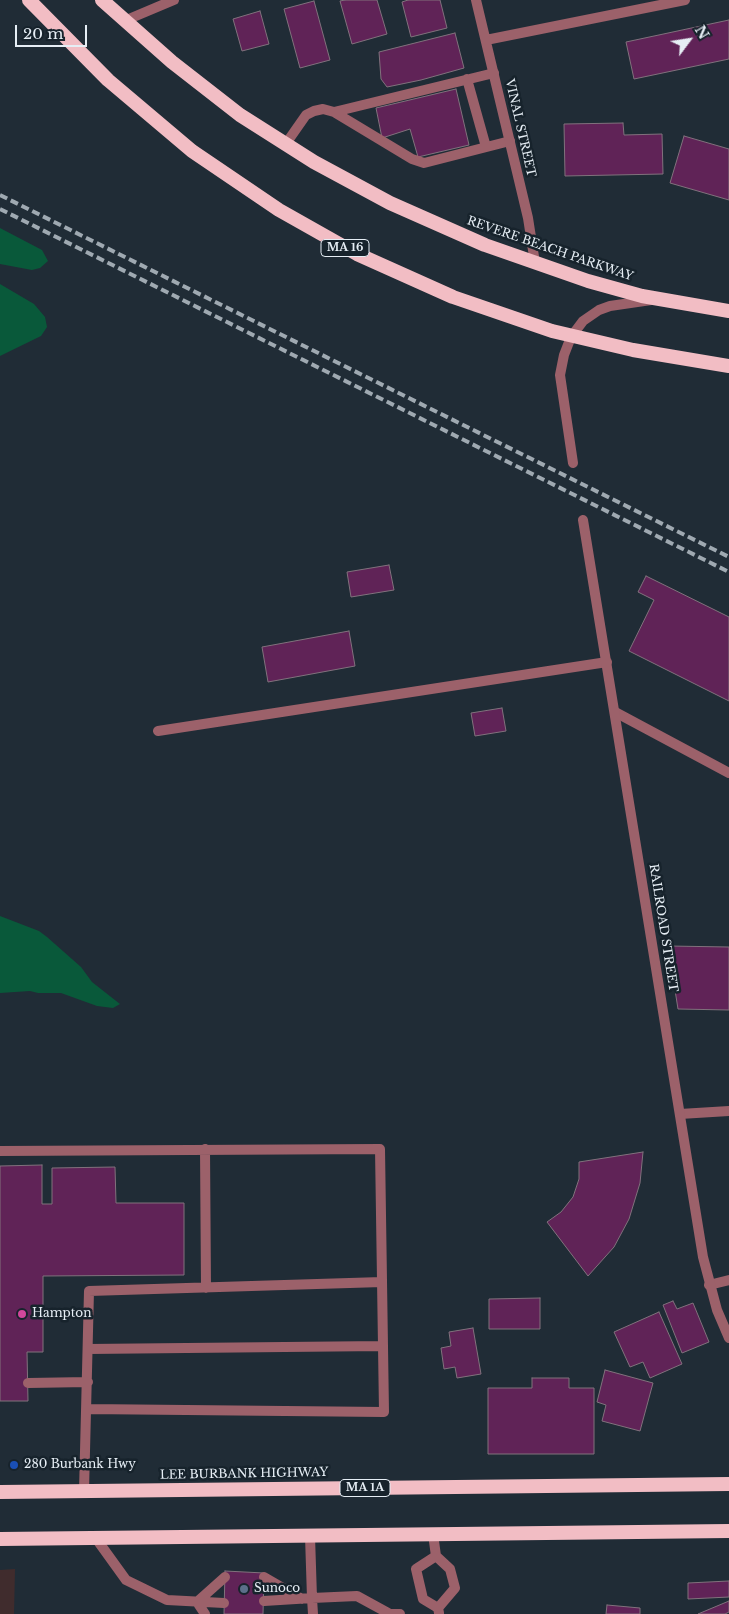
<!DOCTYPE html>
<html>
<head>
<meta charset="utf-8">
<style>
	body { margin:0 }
	#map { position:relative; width:729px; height:1614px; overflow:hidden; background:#202c36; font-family:"Libre Baskerville",serif }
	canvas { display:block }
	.north { position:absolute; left:664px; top:15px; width:50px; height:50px; -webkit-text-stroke:4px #17232c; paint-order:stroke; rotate:59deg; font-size:14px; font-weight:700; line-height:20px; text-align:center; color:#e6eef5 }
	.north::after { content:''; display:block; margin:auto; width:18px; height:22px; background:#e6eef5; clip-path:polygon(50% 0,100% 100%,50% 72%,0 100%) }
	.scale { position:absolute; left:15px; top:25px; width:72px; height:22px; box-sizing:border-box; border:2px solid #e6eef5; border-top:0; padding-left:6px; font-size:15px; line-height:18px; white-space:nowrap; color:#e6eef5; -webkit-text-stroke:4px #17232c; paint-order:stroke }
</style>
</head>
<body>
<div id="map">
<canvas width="729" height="1614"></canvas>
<div class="north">N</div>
<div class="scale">20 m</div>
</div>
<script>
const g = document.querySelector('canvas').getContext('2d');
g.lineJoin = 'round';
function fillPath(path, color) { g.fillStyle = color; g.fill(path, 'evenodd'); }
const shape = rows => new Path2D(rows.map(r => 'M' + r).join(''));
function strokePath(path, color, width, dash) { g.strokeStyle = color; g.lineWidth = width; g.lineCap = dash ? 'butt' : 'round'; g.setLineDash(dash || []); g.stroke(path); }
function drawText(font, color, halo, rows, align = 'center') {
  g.font = font + ' "Libre Baskerville",serif'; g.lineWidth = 5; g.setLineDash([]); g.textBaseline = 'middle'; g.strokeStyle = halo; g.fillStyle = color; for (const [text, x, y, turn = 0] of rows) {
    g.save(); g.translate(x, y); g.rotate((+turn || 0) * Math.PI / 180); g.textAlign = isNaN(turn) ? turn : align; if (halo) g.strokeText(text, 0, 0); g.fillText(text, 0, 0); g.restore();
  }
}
fillPath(shape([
	[15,1569,14,1614,0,1614,0,1570]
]), '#402c2d');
fillPath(shape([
	[0,228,42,250,48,261,40,268,32,270,0,264],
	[0,284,34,304,45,317,47,327,41,336,0,356],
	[0,916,39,931,47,937,81,967,92,982,120,1004,113,1008,97,1006,61,993,38,993,30,991,0,993]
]), '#09593a');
const building = shape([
	[345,0,377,0,387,34,352,44,340,1,345,0],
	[408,0,440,0,447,28,411,37,402,2,408,0],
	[314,1,330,60,300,68,284,9,314,1],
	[260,11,269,44,242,51,233,19,260,11],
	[729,20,729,59,634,79,626,42,729,20],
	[455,33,464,68,421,80,387,87,381,79,379,52,455,33],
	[456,89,469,145,418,157,410,129,382,138,376,108,456,89],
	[623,123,624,135,662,134,663,174,565,176,564,124,623,123],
	[684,136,729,149,729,200,670,183,684,136],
	[389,565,394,590,351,597,347,572,389,565],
	[646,576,729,617,729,701,629,651,654,600,638,592,646,576],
	[349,631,355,666,268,682,262,647,349,631],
	[502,708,506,731,475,736,471,713,502,708],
	[668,946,729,947,729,1010,678,1009,668,946],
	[643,1152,640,1183,629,1219,614,1247,588,1276,547,1222,561,1212,573,1197,579,1179,579,1162,643,1152],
	[42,1165,42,1204,52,1204,52,1168,115,1167,116,1203,184,1203,184,1275,43,1276,43,1352,27,1352,28,1401,0,1401,0,1166,42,1165],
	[540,1298,540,1329,489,1329,489,1299,540,1298],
	[673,1301,677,1309,693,1303,709,1342,682,1353,663,1305,673,1301],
	[659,1312,682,1364,650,1378,643,1362,630,1367,614,1332,659,1312],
	[473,1328,481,1374,457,1378,455,1367,444,1369,441,1348,451,1346,449,1332,473,1328],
	[605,1370,653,1383,640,1431,602,1421,606,1405,597,1402,605,1370],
	[532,1378,569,1378,569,1388,594,1388,594,1454,488,1454,488,1388,532,1388,532,1378],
	[225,1571,264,1573,263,1614,224,1614,225,1571],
	[729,1581,729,1597,688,1599,688,1583,729,1581],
	[729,1601,729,1612,725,1614,698,1614,729,1601],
	[607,1605,640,1608,640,1614,606,1614,607,1605]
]);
fillPath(building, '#602357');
strokePath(building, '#81727d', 1);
strokePath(shape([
	[467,79,486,147],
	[334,112,494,73],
	[285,145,306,115,314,111,323,109,334,112,412,159,424,163,510,141],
	[615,712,729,773],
	[158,731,607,662],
	[680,1114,729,1111],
	[205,1149,206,1288],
	[0,1151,380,1149,384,1412,87,1409],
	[709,1285,729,1280],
	[88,1349,383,1346],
	[28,1383,88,1382],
	[84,1491,89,1291,382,1282],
	[310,1536,312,1598,357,1596,388,1613],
	[95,1537,126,1580,167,1600,224,1603],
	[264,1577,302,1599],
	[264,1601,312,1598,313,1614],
	[197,1602,225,1577],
	[197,1602,205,1614],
	[387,1614,400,1614]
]), '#9c616a', 10);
strokePath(shape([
	[476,0,528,218,535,263],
	[124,21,174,0],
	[486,40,685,0],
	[573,463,560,375,564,355,571,337,583,321,599,310,610,306,651,300],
	[583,520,703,1257,717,1310,729,1338],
	[433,1534,436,1556,450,1569,455,1588,438,1608],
	[436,1556,416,1569,423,1599,438,1608,439,1613]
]), '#9c616a', 10);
strokePath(shape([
	[29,0,108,80,192,151,279,210,357,254,453,297,552,331,633,350,729,366],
	[102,0,172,62,240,115,314,162,390,203,485,245,588,281,642,296,729,311],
	[0,1492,729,1484],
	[0,1539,729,1531]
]), '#f2bdc4', 14);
strokePath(shape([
	[0,195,729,557],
	[0,209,729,572]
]), '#9fa9b1', 4, [8, 4]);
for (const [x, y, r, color] of [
	[22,1314,5,"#d1479c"],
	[14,1465,5,"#1a4fb4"],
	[244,1589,5,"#5c6f8a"]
]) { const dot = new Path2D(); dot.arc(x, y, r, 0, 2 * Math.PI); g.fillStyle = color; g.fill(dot); strokePath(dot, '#17232c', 2); }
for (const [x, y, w] of [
	[345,248,48],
	[365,1488,50]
]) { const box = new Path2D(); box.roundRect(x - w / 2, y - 8.5, w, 17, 4); g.fillStyle = '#17232c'; g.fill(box); strokePath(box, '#e6eef5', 1); }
drawText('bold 11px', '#e6eef5', null, [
	["MA 16",345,248],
	["MA 1A",365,1488]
]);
drawText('12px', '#e6eef5', '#17232c', [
	["VINAL STREET",520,128,77],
	["REVERE BEACH PARKWAY",550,249,19],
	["RAILROAD STREET",663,928,81],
	["LEE BURBANK HIGHWAY",244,1474,-1]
]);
drawText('12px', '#e6eef5', '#17232c', [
	["Hampton",32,1314],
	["280 Burbank Hwy",24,1465],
	["Sunoco",254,1589]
], 'left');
</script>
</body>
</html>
